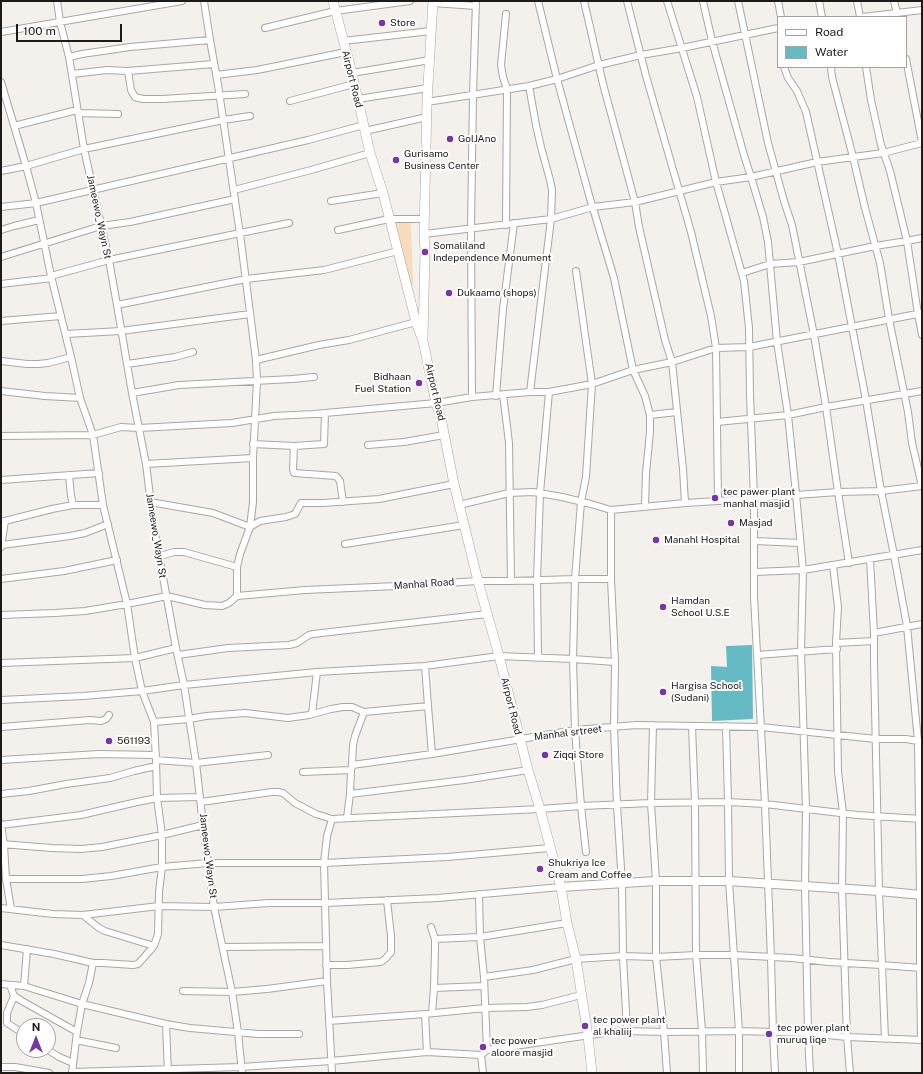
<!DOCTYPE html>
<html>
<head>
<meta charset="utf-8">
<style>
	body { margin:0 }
	#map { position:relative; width:923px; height:1074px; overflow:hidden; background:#f4f1ec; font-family:"Public Sans",sans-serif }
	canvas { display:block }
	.frame { position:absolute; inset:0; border:2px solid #1c1b19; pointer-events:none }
	.legend { position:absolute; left:777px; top:16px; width:130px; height:52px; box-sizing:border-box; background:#fefefe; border:1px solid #a4a3a2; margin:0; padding:5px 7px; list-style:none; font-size:12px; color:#1c1b19 }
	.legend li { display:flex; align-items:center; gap:8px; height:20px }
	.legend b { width:20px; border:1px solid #a4a3a2 }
	.north { position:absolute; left:16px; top:1018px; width:40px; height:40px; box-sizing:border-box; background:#fefefe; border:1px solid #a4a3a2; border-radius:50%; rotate:0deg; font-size:11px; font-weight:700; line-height:16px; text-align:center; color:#1c1b19 }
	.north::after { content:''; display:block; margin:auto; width:14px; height:18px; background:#7735a9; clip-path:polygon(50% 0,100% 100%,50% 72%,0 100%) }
	.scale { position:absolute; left:16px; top:24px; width:106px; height:18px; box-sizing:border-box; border:2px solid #1c1b19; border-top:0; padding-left:5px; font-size:12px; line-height:14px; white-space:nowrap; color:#1c1b19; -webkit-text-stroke:3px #fefefe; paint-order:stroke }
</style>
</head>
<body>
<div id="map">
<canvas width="923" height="1074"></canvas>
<div class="frame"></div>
<ul class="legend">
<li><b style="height:5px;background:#fff"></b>Road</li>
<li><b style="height:11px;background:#66bac4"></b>Water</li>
</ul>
<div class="north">N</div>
<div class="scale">100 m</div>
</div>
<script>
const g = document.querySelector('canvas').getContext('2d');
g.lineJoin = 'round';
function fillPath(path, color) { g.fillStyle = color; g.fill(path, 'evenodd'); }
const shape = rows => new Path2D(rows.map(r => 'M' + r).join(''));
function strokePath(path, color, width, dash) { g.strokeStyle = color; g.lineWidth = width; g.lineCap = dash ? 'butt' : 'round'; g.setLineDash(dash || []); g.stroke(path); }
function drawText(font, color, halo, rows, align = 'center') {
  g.font = font + ' "Public Sans",sans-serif'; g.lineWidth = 4; g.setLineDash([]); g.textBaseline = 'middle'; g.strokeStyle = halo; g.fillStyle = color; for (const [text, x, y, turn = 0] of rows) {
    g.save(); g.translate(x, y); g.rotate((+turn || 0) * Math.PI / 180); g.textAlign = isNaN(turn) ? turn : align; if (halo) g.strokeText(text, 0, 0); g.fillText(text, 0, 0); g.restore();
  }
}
fillPath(shape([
	[411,222,413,285,409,286,394,223]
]), '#f7ddbe');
fillPath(shape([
	[752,645,753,719,712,721,711,666,727,667,726,646]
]), '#66bac4');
const minor = shape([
	[57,1,60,22,69,57,84,149,109,260,117,305,132,393,146,464,154,528,176,648,184,685,196,763,203,825,214,907,232,992,238,1032,242,1073],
	[538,1,557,79,589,195,614,278,633,370,645,396,650,415,650,432,646,473,645,506],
	[627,1,646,76,691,232,711,316,716,348,718,501],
	[667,1,697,97,716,182,744,281,749,328,750,395,754,498,754,597,765,804,771,958,773,1032,775,1073],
	[703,1,712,41,744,155,751,177,763,217,768,242,777,342,788,415,796,494,803,570,801,651,806,809,805,886,808,1033,810,1073],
	[738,1,768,143,784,201,792,225,814,335,826,407,838,492,849,563],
	[778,1,781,17],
	[819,1,822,17],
	[857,1,860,17],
	[894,1,898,17],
	[433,3,476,6],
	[863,17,922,10],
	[265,28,335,11,410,1],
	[1,32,182,1],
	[343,41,431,31],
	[69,57,82,54,130,47,210,40],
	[906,59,922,142],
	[784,67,788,78,797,91,806,112,838,254,866,400,881,491,894,555,907,626,918,741,920,895,920,968,921,1040],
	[831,67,832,77,853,157,865,208,880,263,889,319,908,412,912,443,922,486],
	[866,67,871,100,881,145,890,171,907,241,918,314,922,335],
	[128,71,131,90,135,97,143,99,162,99,245,94],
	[352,73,430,60],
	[72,74,107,70,128,71,214,64],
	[216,75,257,70,346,52],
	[1,82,26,166,36,203,51,276,71,357,80,398,93,435,103,505,127,604,135,658,142,691,154,722,156,760,157,798,162,835,162,867,159,892,158,934,154,946,138,964,133,965,103,963,93,963,54,954,1,945],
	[529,86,536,125,541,147,550,180,552,190,551,219,530,392],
	[358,99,428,88],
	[290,101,354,84],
	[427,102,529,86,557,79,599,65,641,55,682,48,778,28],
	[78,113,118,114],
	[14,126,77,110],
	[365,131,427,117],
	[1,171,26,166,84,149,223,120,250,116],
	[234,190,311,170,370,153],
	[331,201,383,193],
	[1,207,36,203,308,140,364,125],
	[506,225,507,89,503,77,501,65,506,14],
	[1,230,14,226,39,220],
	[338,230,389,219,424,219],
	[424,234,551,219,593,207,635,202,716,182,751,177,817,162,883,153,922,143],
	[1,257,101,226,130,222,235,199],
	[576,271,592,384,586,477,581,502,575,579,573,659,575,730,581,806,586,852],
	[742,273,770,264,799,262,875,246,907,241,922,238],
	[51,276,109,260,289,223],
	[1,284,52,278],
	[117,305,246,279,324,270,398,251],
	[1,321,61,316],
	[66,334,121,331,250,314],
	[256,360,319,345,349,340,416,322],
	[1,361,27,364,38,364,48,363,71,357],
	[127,364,175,357,193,352],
	[1,391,45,396,80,398],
	[132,393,179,385,292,379,314,377],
	[503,395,507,426,509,443,511,581],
	[496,396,503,309,514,223],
	[472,397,471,228,473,95,476,1],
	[325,413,324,444,294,446,293,469,294,473,336,476,340,481,343,502],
	[650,415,677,412],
	[717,422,788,415,826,407,922,391],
	[1,436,93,435,121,427,139,428,232,423,274,416,314,414,436,403,472,397,530,392,549,392,592,384,633,370,672,362,716,348,749,347,922,313],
	[253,444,294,446],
	[368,445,404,442,444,435],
	[146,464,253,458],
	[69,475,71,496,73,505],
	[1,480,99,473],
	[150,502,213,513,250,527,260,521,286,517,295,514,301,503,323,503,379,499,454,484],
	[685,503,718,501,754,498,838,492,881,491,922,486],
	[459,505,509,493,533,492,562,497,591,504,611,510,685,503,683,469,672,362,665,340,639,227,635,202,603,84,584,1],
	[611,510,611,579,615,662,614,727,617,805,622,884,623,956,627,1031],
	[1,522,52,509,73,505,103,505],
	[755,541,800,543],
	[345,544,464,525],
	[2,545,70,536,85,533,108,524],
	[1,547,5,521],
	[160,556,174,552,184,552,237,567],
	[870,559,874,633,874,662,879,891,885,1039],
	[833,566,838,607,836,643,838,772,843,813,842,889,847,1037,850,1073],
	[755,572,803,570,922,550],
	[1,579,64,571,117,560],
	[237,596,305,590,397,586,478,581,511,581,575,579,611,579],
	[1,615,55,613,85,611,127,604,167,596,205,605,222,606,229,603,237,596,237,567,240,554,250,527,253,502,253,458,257,381,256,360,240,234,218,85,210,40,204,1],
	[874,633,922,624],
	[836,643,874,641],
	[178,655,228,648,289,645,297,643,309,635,313,634,487,614],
	[757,655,837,649],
	[538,658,537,580,540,493,549,392],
	[1,663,135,658,176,648],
	[425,666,428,706,432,754],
	[1,700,83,696,142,691,184,685,317,672,425,666,499,656,573,659,615,662],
	[312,714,317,672],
	[154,722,189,719,206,716,245,713,288,718,309,715,331,709,343,707,352,707,364,712],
	[653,725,651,803,656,881,656,957,664,1032,667,1073],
	[692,726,695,803,696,955,702,1031,703,1073],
	[726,726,728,802,729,881,739,1031,739,1073],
	[1,727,90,720,101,721,106,719,109,715],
	[1,760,99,754,156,755],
	[156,760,196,763,268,755],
	[352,765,432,754,575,730,636,725,761,727,876,739,906,739,918,741,922,742],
	[303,772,351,770],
	[1,794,29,791,66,784,110,778,134,771,156,766],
	[350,794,464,780,528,770],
	[201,802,272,792,278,792,283,793,295,803,316,814,332,819,540,809,581,806,651,803,728,802,765,804,857,815,922,819],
	[347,818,350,794,351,770,352,765,353,745,355,736,364,712,428,706],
	[1,824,4,845,6,879,11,909],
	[1,825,81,815,137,802,157,798,200,797],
	[1,844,52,848,81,849,102,847,162,835,203,825],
	[6,879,82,879,111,876,162,867,208,863,324,863,447,857,550,848],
	[479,894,480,937,484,977,487,1050],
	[1,908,53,914,83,915,159,906,214,907,269,903,325,903,438,898,561,887],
	[83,915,99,928,105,931,154,946],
	[431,927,435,939,435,949,434,988,432,1013],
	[435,939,480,937,567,923],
	[223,947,326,946],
	[326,965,347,965,381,962,386,958,391,952,391,936,387,900],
	[484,977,533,970,576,959,623,956,656,957,696,955,734,955,792,958,829,962,881,965,922,968],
	[1,984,24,986,82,1004,166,1024,190,1028,258,1034,299,1034],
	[10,985,14,996,22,1001,77,1032],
	[24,986,27,949],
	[434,988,484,986],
	[183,991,232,992,267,989,327,981],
	[14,996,7,1013,7,1023,24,1034],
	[425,1014,427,1052],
	[329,1021,425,1014,485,1008,527,1007,542,1005,581,995],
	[166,1024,168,1073],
	[76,1040,116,1048],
	[48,1050,59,1057,73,1063],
	[481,1055,483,1073],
	[1,1067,15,1067,49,1073],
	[72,1072,241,1067,331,1061,427,1052,481,1055,487,1050,604,1033,627,1031,664,1032,739,1031,808,1033,847,1037,922,1040],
	[72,1073,77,1032,82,1004,89,983,93,963],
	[332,1073,327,981,324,863,327,836,332,819]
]);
const tertiary = shape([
	[561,887,656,881,729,881,879,891,922,895]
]);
const secondary = shape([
	[333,1,352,73,370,153,383,193,416,322,423,341,436,403,441,418,454,484,478,581,499,656,528,770,540,809,561,887,567,923,576,959,588,1036,592,1073],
	[423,337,425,252,424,234,427,102,433,1]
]);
strokePath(minor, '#aaa7a2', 8);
strokePath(tertiary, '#aaa7a2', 10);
strokePath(secondary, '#aaa7a2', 10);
strokePath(minor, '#fff', 6);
strokePath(tertiary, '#fff', 8);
strokePath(secondary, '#fff', 9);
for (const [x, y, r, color] of [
	[382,23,4,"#7735a9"],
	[450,139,4,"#7735a9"],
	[396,160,4,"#7735a9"],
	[425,252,4,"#7735a9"],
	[449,293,4,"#7735a9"],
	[419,383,4,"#7735a9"],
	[715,498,4,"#7735a9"],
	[731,523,4,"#7735a9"],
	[656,540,4,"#7735a9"],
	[663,607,4,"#7735a9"],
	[663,692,4,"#7735a9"],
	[109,741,4,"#7735a9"],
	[545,755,4,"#7735a9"],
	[540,869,4,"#7735a9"],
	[585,1026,4,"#7735a9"],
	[769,1034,4,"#7735a9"],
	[483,1047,4,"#7735a9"]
]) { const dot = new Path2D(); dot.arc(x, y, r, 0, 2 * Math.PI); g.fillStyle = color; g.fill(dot); strokePath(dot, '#fefefe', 1.5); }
drawText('10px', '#1c1b19', '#fefefe', [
	["Store",390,23],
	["GolJAno",458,139],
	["Gurisamo",404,154],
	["Business Center",404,166],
	["Somaliland",433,246],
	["Independence Monument",433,258],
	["Dukaamo (shops)",457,293],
	["Bidhaan",411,377,"right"],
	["Fuel Station",411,389,"right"],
	["tec pawer plant",723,492],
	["manhal masjid",723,504],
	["Masjad",739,523],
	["Manahl Hospital",664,540],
	["Hamdan",671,601],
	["School U.S.E",671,613],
	["Hargisa School",671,686],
	["(Sudani)",671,698],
	["561193",117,741],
	["Ziqqi Store",553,755],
	["Shukriya Ice",548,863],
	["Cream and Coffee",548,875],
	["tec power plant",593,1020],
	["al khaliij",593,1032],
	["tec power plant",777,1028],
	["muruq liqe",777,1040],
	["tec power",491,1041],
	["aloore masjid",491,1053]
], 'left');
drawText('10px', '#1c1b19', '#fefefe', [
	["Airport Road",352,79,76],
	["Jameewo_Wayn St",99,217,78],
	["Airport Road",435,392,77],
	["Jameewo_Wayn St",156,536,81],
	["Manhal Road",424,584,-4],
	["Airport Road",511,706,76],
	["Manhal srtreet",568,733,-7],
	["Jameewo_Wayn St",208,856,83]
]);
</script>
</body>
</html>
